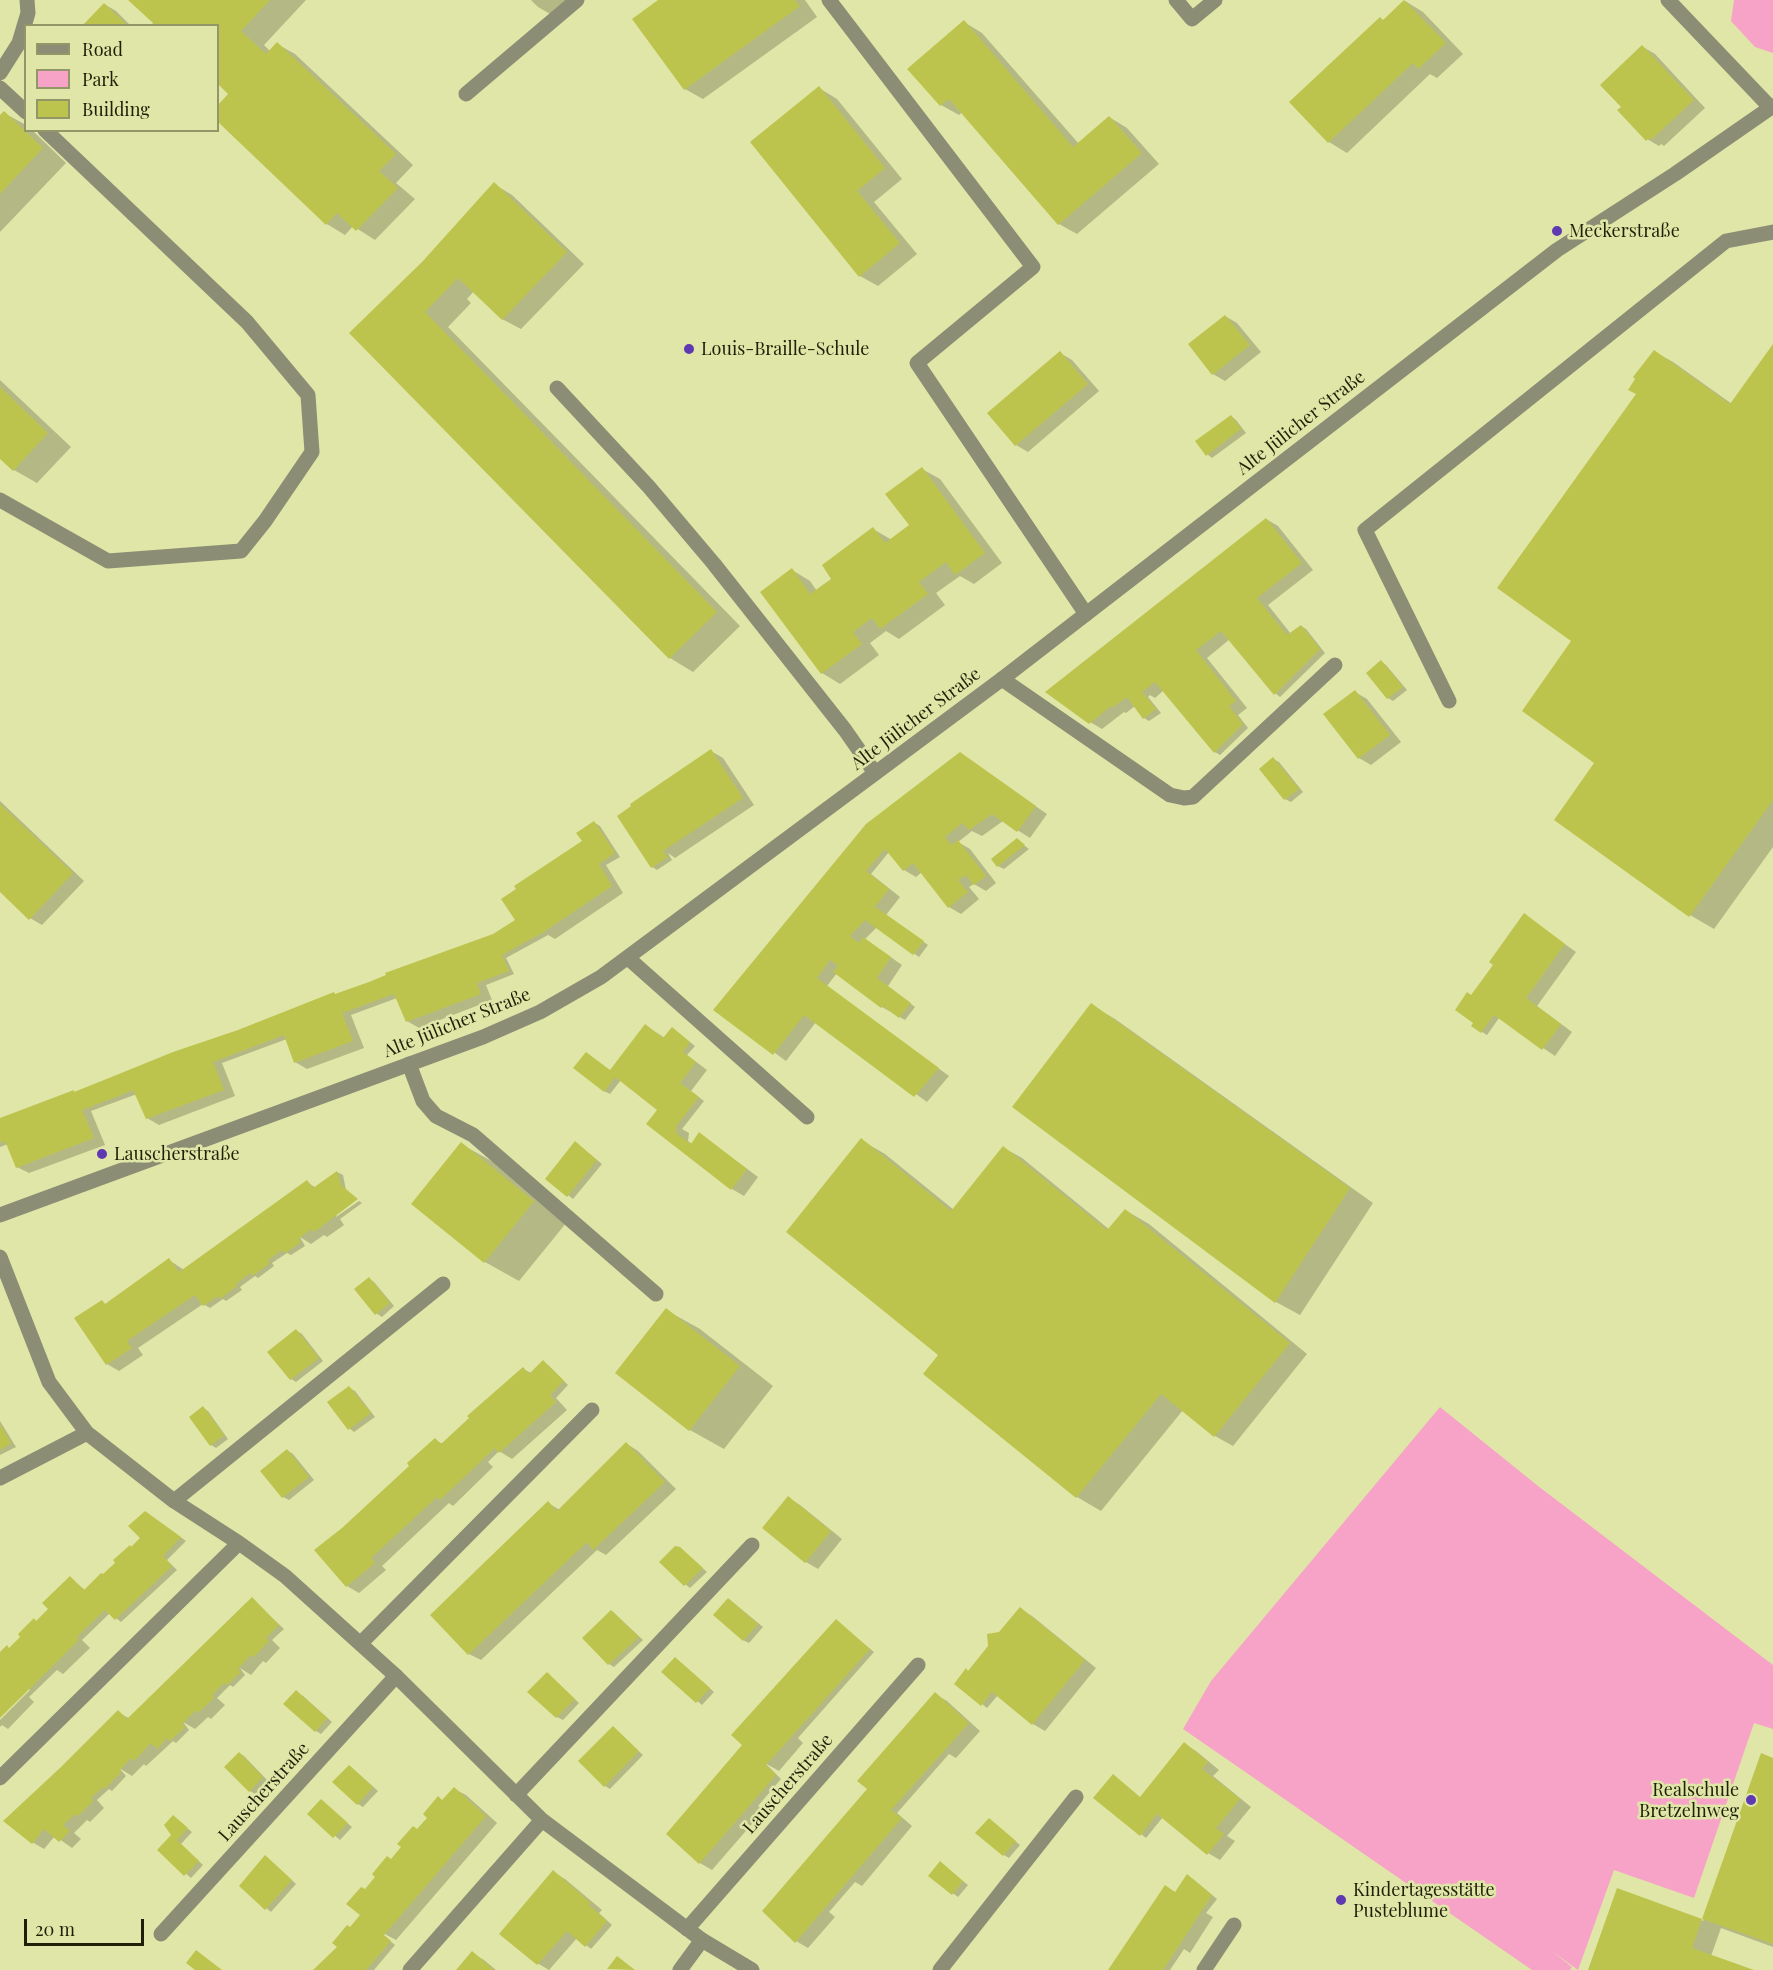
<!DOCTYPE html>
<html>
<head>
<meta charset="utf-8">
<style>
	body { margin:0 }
	#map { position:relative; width:1773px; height:1970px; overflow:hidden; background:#e0e6a7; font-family:"Playfair Display",serif }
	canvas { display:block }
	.legend { position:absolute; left:24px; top:24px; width:195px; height:108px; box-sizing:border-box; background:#e0e6a7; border:2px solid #939767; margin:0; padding:8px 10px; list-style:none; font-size:18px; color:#1f2008 }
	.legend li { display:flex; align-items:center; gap:12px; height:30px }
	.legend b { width:30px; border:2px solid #939767 }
	.scale { position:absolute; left:24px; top:1919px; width:120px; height:27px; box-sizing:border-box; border:3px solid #1f2008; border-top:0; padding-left:8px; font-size:18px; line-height:21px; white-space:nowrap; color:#1f2008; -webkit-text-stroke:4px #e0e6a7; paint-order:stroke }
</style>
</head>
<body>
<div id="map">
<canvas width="1773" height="1970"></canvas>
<ul class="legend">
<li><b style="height:8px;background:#8b8e74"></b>Road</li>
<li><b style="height:16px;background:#f6a3c7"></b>Park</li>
<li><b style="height:16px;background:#bdc44d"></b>Building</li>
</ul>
<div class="scale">20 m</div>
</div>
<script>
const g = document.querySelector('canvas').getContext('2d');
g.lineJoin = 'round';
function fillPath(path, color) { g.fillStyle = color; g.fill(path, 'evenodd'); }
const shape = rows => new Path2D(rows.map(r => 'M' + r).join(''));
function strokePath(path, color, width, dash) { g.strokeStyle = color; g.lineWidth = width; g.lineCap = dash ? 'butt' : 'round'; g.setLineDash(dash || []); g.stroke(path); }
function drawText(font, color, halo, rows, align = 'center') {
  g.font = font + ' "Playfair Display",serif'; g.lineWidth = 5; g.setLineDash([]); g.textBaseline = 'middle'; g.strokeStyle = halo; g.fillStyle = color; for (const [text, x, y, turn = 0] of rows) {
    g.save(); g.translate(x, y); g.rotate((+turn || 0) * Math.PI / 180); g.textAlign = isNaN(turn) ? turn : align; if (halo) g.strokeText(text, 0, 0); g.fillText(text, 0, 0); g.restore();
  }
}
fillPath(shape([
	[1734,0,1773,0,1773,53,1755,47,1731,21],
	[1440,1407,1538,1486,1773,1665,1773,1729,1754,1723,1694,1898,1614,1870,1578,1970,1552,1951,1572,1967,1570,1970,1532,1970,1183,1729,1211,1681]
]), '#f6a3c7');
fillPath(shape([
	[131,0,306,0,264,45,270,51,277,44,295,54,413,165,396,183,415,199,375,240,353,226,345,235,327,224,218,120,218,107,230,94,218,82,218,26,155,23],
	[531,0,575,0,557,18,538,7],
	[660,0,805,0,817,17,703,99,685,89],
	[1405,1,1423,12,1463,54,1437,78,1430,74,1347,153,1329,142,1291,102],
	[104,4,116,11,131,26,84,26],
	[964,22,982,33,1079,144,1109,117,1127,128,1159,164,1077,234,1059,224,962,112,959,115,941,105],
	[1643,47,1655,54,1705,108,1664,146,1661,144,1659,146,1647,139,1623,107],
	[819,88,837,99,902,179,874,202,917,254,878,286,860,276],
	[4,113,26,125,26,130,32,130,66,163,0,232,0,117],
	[494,184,512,195,584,264,521,329,502,319,474,291,467,299,471,303,448,327,740,626,693,672,670,658,351,333,423,263],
	[1225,316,1237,323,1261,352,1225,381,1213,374],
	[1773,347,1773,847,1714,929,1690,915,1596,763,1573,641,1638,394,1655,352,1673,362,1732,404],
	[1060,353,1072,360,1099,391,1028,452,1016,445],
	[0,380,71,447,37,483,14,470,0,457],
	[1231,416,1236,420,1246,433,1212,458,1207,454],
	[922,469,940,479,1002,563,974,584,960,576,936,593,945,605,899,639,886,631,870,643,879,655,840,684,822,673,792,570,810,581,817,591,833,579,873,529,892,540,911,526],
	[1266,519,1278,526,1313,570,1268,605,1291,634,1301,626,1306,629,1325,653,1280,697,1275,693,1230,639,1207,658,1247,708,1238,715,1248,728,1220,755,1215,752,1164,690,1155,698,1150,695,1148,697,1161,713,1149,721,1144,718,1135,706,1126,713,1124,712,1102,729,1090,722],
	[1381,662,1386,665,1407,690,1393,701,1388,698],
	[1355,692,1367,699,1401,742,1371,765,1359,758,1325,715],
	[711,751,723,758,754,805,675,858,668,853,672,860,657,870,652,867],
	[960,754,1047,814,1030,838,1003,821,982,836,972,831,958,842,970,849,996,883,986,891,974,884,969,887,979,899,961,914,949,907,922,872,916,877,904,870,889,852,871,874,900,897,886,915,928,945,919,957,877,927,865,939,902,965,888,986,915,1007,905,1020,882,1007,837,973,827,986,949,1076,927,1102,816,1022,786,1061,716,1010],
	[1273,759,1279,762,1303,792,1291,802,1285,799],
	[0,801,84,881,42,925,30,918,0,890],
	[595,823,600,826,620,857,606,865,623,893,555,939,548,935,506,958,514,974,486,985,492,1000,419,1028,407,1021,397,998,351,1015,364,1048,307,1069,295,1062,287,1039,222,1063,235,1096,159,1125,147,1118,137,1094,91,1111,105,1145,29,1173,17,1167,8,1144,0,1147,0,1120,336,995,493,935,518,921,585,841],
	[1017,840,1029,849,1004,869,998,866],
	[1524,915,1576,952,1537,1006,1572,1032,1555,1056,1499,1018,1487,1035,1482,1032,1472,997,1495,965],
	[1091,1005,1115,1019,1373,1203,1300,1315,1276,1302,1014,1106],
	[646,1026,665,1038,677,1032,695,1046,687,1055,707,1070,691,1091,704,1101,682,1129,689,1133,688,1141,692,1144,700,1134,758,1177,744,1196,732,1189,648,1124,659,1109,621,1080,610,1094,604,1091,611,1071],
	[861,1140,885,1154,954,1210,1004,1148,1022,1158,1110,1230,1125,1210,1149,1224,1307,1354,1233,1446,1215,1436,1183,1410,1101,1511,1077,1497,925,1373,940,1355],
	[461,1144,495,1163,567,1222,519,1281,485,1262],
	[581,1147,602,1164,573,1199,547,1179],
	[337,1172,343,1175,346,1190,336,1217,359,1201,362,1203,340,1219,344,1225,327,1237,324,1235,311,1244,300,1237,305,1246,291,1255,287,1253,272,1263,274,1266,258,1278,255,1276,240,1287,242,1290,226,1301,223,1299,210,1308,203,1304,138,1348,143,1355,119,1371,107,1364,102,1302,107,1305,169,1260,184,1270,307,1182,316,1188],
	[369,1279,374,1282,394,1306,382,1317,376,1313],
	[666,1310,700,1329,773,1386,724,1449,690,1430,617,1373],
	[297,1331,302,1334,323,1361,296,1382,291,1379],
	[548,1365,568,1385,556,1398,567,1410,512,1459,499,1451,488,1462,493,1467,453,1506,449,1503,382,1566,386,1570,359,1593,347,1586,316,1551,343,1529,411,1466,435,1440,443,1444,523,1369,531,1373],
	[349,1388,355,1391,375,1417,354,1432,349,1428],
	[203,1408,208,1411,228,1439,216,1448,211,1445],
	[0,1421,16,1447,0,1455],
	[627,1444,638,1451,676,1489,606,1555,597,1550,481,1660,469,1654,548,1503,560,1510],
	[287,1450,293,1454,314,1480,289,1500,283,1497],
	[788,1498,800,1505,842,1539,818,1569,806,1562,764,1528],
	[151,1516,186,1541,167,1560,177,1570,121,1622,110,1613,82,1640,90,1648,63,1674,57,1670,29,1697,34,1702,8,1729,2,1725,0,1727,0,1720,30,1690,28,1688,0,1716,0,1654,10,1649,50,1609,70,1578,85,1590,104,1576,130,1546,132,1548,142,1538],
	[680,1548,707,1572,690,1588,685,1584],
	[252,1599,284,1629,272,1640,280,1648,266,1663,263,1661,251,1675,240,1668,245,1675,233,1687,230,1685,217,1698,225,1705,211,1719,208,1717,195,1729,183,1722,189,1730,176,1743,173,1741,146,1766,144,1764,132,1776,119,1768,126,1776,112,1791,109,1789,97,1800,104,1808,90,1822,87,1820,74,1833,81,1839,72,1848,55,1836,44,1849,32,1842,62,1769,118,1712,130,1719],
	[729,1599,763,1627,749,1643,743,1640],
	[1020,1609,1032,1616,1096,1668,1045,1731,1033,1724,998,1695,987,1708,956,1683,969,1672],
	[612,1611,643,1640,614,1667,609,1664,584,1638],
	[836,1621,874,1652,798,1738,803,1743,779,1771,765,1763,781,1779,758,1806,764,1810,712,1870,700,1863,668,1834,742,1746],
	[680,1662,714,1692,702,1705,663,1672],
	[548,1674,579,1703,563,1720,557,1717],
	[935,1694,947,1701,980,1731,956,1758,949,1754,897,1813,912,1826,862,1886,855,1882,829,1912,835,1917,808,1948,796,1941,868,1789],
	[302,1695,332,1722,321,1734,316,1731],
	[613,1728,643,1755,610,1789,605,1786],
	[1185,1744,1196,1751,1219,1770,1213,1776,1251,1807,1227,1836,1235,1841,1220,1860,1208,1853,1163,1817,1146,1838,1141,1834],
	[239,1753,244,1756,268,1781,255,1794,250,1791],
	[1762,1755,1773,1759,1773,1947,1721,1928,1711,1956,1750,1970,1590,1970,1618,1890,1703,1921],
	[350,1766,378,1791,363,1807,358,1804],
	[454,1789,466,1795,497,1823,396,1940,383,1933,382,1934,395,1945,374,1970,315,1970,339,1947,360,1917,365,1891],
	[321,1801,352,1827,340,1840,309,1814],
	[173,1817,192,1832,181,1844,203,1865,191,1878,159,1850,173,1835],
	[994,1823,1020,1845,1009,1858,1004,1855],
	[270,1860,296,1884,271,1912,241,1886],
	[940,1863,968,1885,958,1897,930,1876],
	[553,1872,565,1879,602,1910,599,1913,612,1925,591,1949,577,1938,549,1970,537,1963],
	[1193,1879,1217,1899,1206,1913,1213,1917,1190,1953,1184,1949,1170,1970,1110,1970,1176,1893],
	[472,1953,484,1960,496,1970,458,1970]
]), '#0003');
fillPath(shape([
	[128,0,270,0,241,31,266,54,277,42,396,154,379,171,398,188,356,231,337,213,326,225,218,122,218,105,228,94,218,84,218,26,151,26,153,23],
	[658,0,795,0,800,6,684,90,632,19],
	[1404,0,1446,43,1418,69,1413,63,1328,143,1289,102,1380,17,1383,20],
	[104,3,128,26,82,26],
	[964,20,1073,147,1109,116,1142,153,1058,225,949,99,940,106,907,69],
	[1642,45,1694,100,1651,140,1649,138,1646,141,1617,110,1621,107,1600,85],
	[819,86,885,168,857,191,900,243,859,277,750,142],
	[4,111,43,148,0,194,0,115],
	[494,182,567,252,502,320,458,278,425,312,717,612,669,659,349,333,422,262],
	[1225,315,1250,345,1212,375,1188,344],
	[1773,344,1773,800,1689,917,1554,820,1594,763,1522,711,1571,641,1497,588,1636,394,1628,390,1635,379,1633,377,1654,350,1730,404],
	[1060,351,1088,384,1015,446,987,413],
	[0,387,48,433,13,471,0,459],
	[1231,415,1241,429,1206,456,1195,441],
	[922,467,985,553,955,575,946,562,919,582,928,594,880,629,872,618,853,632,862,644,821,674,760,592,792,568,810,594,831,579,822,565,873,527,885,543,909,525,885,494],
	[1266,518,1302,563,1257,598,1287,635,1301,625,1320,649,1274,695,1221,631,1196,650,1236,701,1229,706,1243,724,1214,753,1155,682,1142,692,1156,709,1143,719,1127,697,1113,707,1111,706,1089,724,1045,692],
	[1381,660,1403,687,1387,699,1366,673],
	[1355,690,1390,735,1358,759,1323,714],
	[711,749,743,798,663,851,668,857,651,868,617,816,631,806,630,804],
	[960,752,1036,806,1017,832,992,814,969,830,962,823,945,837,951,845,958,840,986,876,974,885,966,875,958,880,968,892,948,908,913,863,903,871,885,849,866,871,889,889,874,908,877,908,924,941,913,955,865,920,850,936,859,943,863,937,891,957,877,978,911,1003,899,1018,883,1006,881,1008,833,972,838,966,830,960,817,978,939,1068,914,1097,804,1015,773,1055,713,1010,866,824],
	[1273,757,1299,789,1284,800,1259,769],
	[0,804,73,873,29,920,0,892],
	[594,821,615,853,599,864,612,886,542,933,502,955,509,971,477,983,481,994,406,1022,394,994,342,1013,353,1041,294,1063,284,1035,213,1062,224,1090,146,1119,133,1090,116,1097,82,1110,94,1138,16,1168,5,1141,0,1143,0,1118,74,1090,74,1092,109,1078,173,1052,238,1030,334,992,335,994,369,982,386,975,385,973,493,934,515,920,501,899,516,889,514,886,582,841,576,833],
	[1017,838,1025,845,997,867,991,859],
	[1524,913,1565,944,1526,998,1561,1024,1542,1050,1494,1015,1481,1033,1471,1026,1473,1023,1455,1010,1467,992,1471,995,1493,965,1489,962],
	[1091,1003,1350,1188,1275,1303,1012,1107],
	[645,1024,663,1038,672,1027,690,1042,683,1052,696,1062,680,1083,699,1097,677,1125,676,1133,691,1144,699,1132,747,1169,731,1190,646,1124,657,1110,615,1077,604,1092,573,1068,586,1052,610,1070],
	[861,1138,951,1211,1003,1146,1107,1230,1125,1209,1290,1343,1214,1437,1161,1394,1076,1498,923,1374,938,1355,786,1232],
	[575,1141,597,1160,567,1197,545,1179],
	[461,1142,534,1201,484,1263,411,1204],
	[337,1171,341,1185,358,1199,314,1232,312,1229,298,1239,301,1242,285,1253,282,1250,268,1260,270,1263,252,1276,250,1273,236,1284,237,1286,220,1299,218,1296,203,1306,195,1295,127,1341,132,1348,106,1365,74,1318,102,1300,105,1304,169,1258,179,1272,307,1180,313,1188],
	[369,1277,390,1303,375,1315,354,1289],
	[666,1308,740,1366,689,1431,615,1373],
	[296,1329,319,1358,290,1380,267,1352],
	[543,1360,564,1381,550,1395,556,1402,499,1453,495,1448,440,1500,437,1497,371,1558,375,1563,346,1587,314,1550,342,1528,409,1466,407,1463,435,1438,441,1444,469,1418,467,1416,523,1367,529,1374],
	[349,1386,371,1413,348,1430,327,1402],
	[203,1406,224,1435,210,1446,189,1417],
	[0,1424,11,1443,0,1450],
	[626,1442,665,1482,593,1550,587,1542,468,1655,430,1615,548,1501,557,1511],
	[287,1449,309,1477,282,1498,260,1471],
	[788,1496,831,1531,805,1563,762,1528],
	[145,1511,181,1537,163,1556,172,1566,115,1620,105,1610,77,1637,79,1640,0,1718,0,1652,7,1645,9,1648,20,1637,18,1634,34,1618,36,1621,48,1609,42,1603,70,1576,84,1590,101,1573,103,1574,115,1563,113,1560,130,1545,131,1547,140,1538,128,1526],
	[675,1546,680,1547,703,1568,684,1586,659,1562],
	[252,1597,279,1625,266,1638,269,1641,254,1657,251,1655,238,1669,241,1672,227,1685,224,1683,212,1695,214,1698,198,1713,196,1710,182,1724,185,1727,170,1741,167,1738,157,1749,151,1743,134,1761,131,1758,120,1770,121,1772,105,1789,103,1787,91,1798,93,1801,78,1816,75,1814,63,1825,70,1831,59,1842,44,1829,32,1844,3,1821,61,1767,118,1710,127,1719],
	[728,1598,758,1624,743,1641,713,1615],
	[1020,1607,1085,1660,1032,1725,992,1692,981,1706,954,1684,966,1668,968,1671,988,1646,987,1634,999,1632],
	[611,1610,639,1637,608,1665,582,1638],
	[836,1619,870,1649,766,1765,776,1775,699,1864,666,1834,742,1745,731,1735],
	[675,1657,710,1688,696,1703,661,1672],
	[547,1672,575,1699,556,1718,527,1692],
	[296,1690,327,1718,315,1732,283,1704],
	[935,1692,969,1723,891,1810,902,1818,795,1943,762,1911,867,1789,857,1781],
	[613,1726,639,1751,604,1787,578,1761],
	[1184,1742,1208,1762,1202,1769,1240,1799,1216,1828,1224,1834,1207,1855,1157,1814,1140,1836,1093,1798,1113,1774,1140,1797],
	[239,1752,263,1777,249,1792,224,1767],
	[1761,1753,1773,1758,1773,1944,1702,1919],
	[349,1765,373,1787,357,1805,332,1782],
	[454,1787,486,1816,384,1935,391,1941,366,1970,313,1970,337,1947,332,1943,347,1925,350,1927,360,1915,346,1904,361,1887,365,1889,375,1877,372,1874,387,1856,391,1859,401,1847,397,1844,413,1826,417,1829,427,1818,423,1814,438,1796,442,1800],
	[321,1799,348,1823,333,1838,307,1814],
	[173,1815,188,1828,177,1840,199,1861,184,1876,157,1850,171,1835,164,1825],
	[989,1818,1016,1841,1003,1856,975,1833],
	[265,1855,292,1880,265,1910,239,1886],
	[940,1861,963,1881,952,1895,928,1876],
	[553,1870,591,1903,589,1905,607,1921,585,1947,567,1931,537,1965,499,1934],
	[1187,1874,1212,1895,1163,1970,1108,1970,1165,1885,1175,1892],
	[1617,1888,1702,1919,1692,1948,1754,1970,1588,1970],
	[196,1950,222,1970,195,1970,186,1963],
	[472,1951,494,1970,456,1970],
	[617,1956,635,1970,607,1969]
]), '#bdc44d');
strokePath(shape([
	[829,0,1033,267,917,363,1086,614],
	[1176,0,1192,19,1215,0],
	[0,73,19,43,28,13,27,0],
	[0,88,26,112],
	[466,94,577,0],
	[557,388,649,487,714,564,845,730,875,773],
	[0,500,108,561,241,551,265,521,312,452,308,395,247,322,45,130],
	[1002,679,1170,795,1184,798,1193,797,1335,665],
	[1449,701,1365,530,1726,241,1773,232],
	[628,958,807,1117],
	[409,1064,423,1101,436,1116,473,1135,656,1294],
	[161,1934,396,1676],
	[680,1970,702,1940]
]), '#8b8e74', 15);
strokePath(shape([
	[1668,0,1771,108],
	[0,1215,483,1037,540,1012,601,977,1002,679,1557,250,1675,174,1773,106],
	[0,1257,49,1382,87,1433,174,1501,239,1543,285,1576,396,1676,542,1820,702,1940,752,1970],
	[0,1478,87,1433],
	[174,1501,443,1284],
	[361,1643,592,1410],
	[0,1778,239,1543],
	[516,1795,752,1545],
	[687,1929,918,1665],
	[410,1970,542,1820],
	[940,1970,1076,1797],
	[1204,1970,1234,1925]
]), '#8b8e74', 15);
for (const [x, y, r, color] of [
	[1557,231,6,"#5e39b1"],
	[689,349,6,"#5e39b1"],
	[102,1154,6,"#5e39b1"],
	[1751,1800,6,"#5e39b1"],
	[1341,1900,6,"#5e39b1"]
]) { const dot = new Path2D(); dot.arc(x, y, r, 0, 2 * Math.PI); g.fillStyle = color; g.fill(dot); strokePath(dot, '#e0e6a7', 2); }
drawText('18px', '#1f2008', '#e0e6a7', [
	["Meckerstraße",1569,231],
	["Louis-Braille-Schule",701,349],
	["Lauscherstraße",114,1154],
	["Realschule",1739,1790,"right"],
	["Bretzelnweg",1739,1811,"right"],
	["Kindertagesstätte",1353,1890],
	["Pusteblume",1353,1911]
], 'left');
drawText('18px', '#1f2008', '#e0e6a7', [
	["Alte Jülicher Straße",1301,423,-38],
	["Alte Jülicher Straße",916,719,-37],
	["Alte Jülicher Straße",457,1023,-22],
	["Lauscherstraße",788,1784,-49],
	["Lauscherstraße",264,1792,-48]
]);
</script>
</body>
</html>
